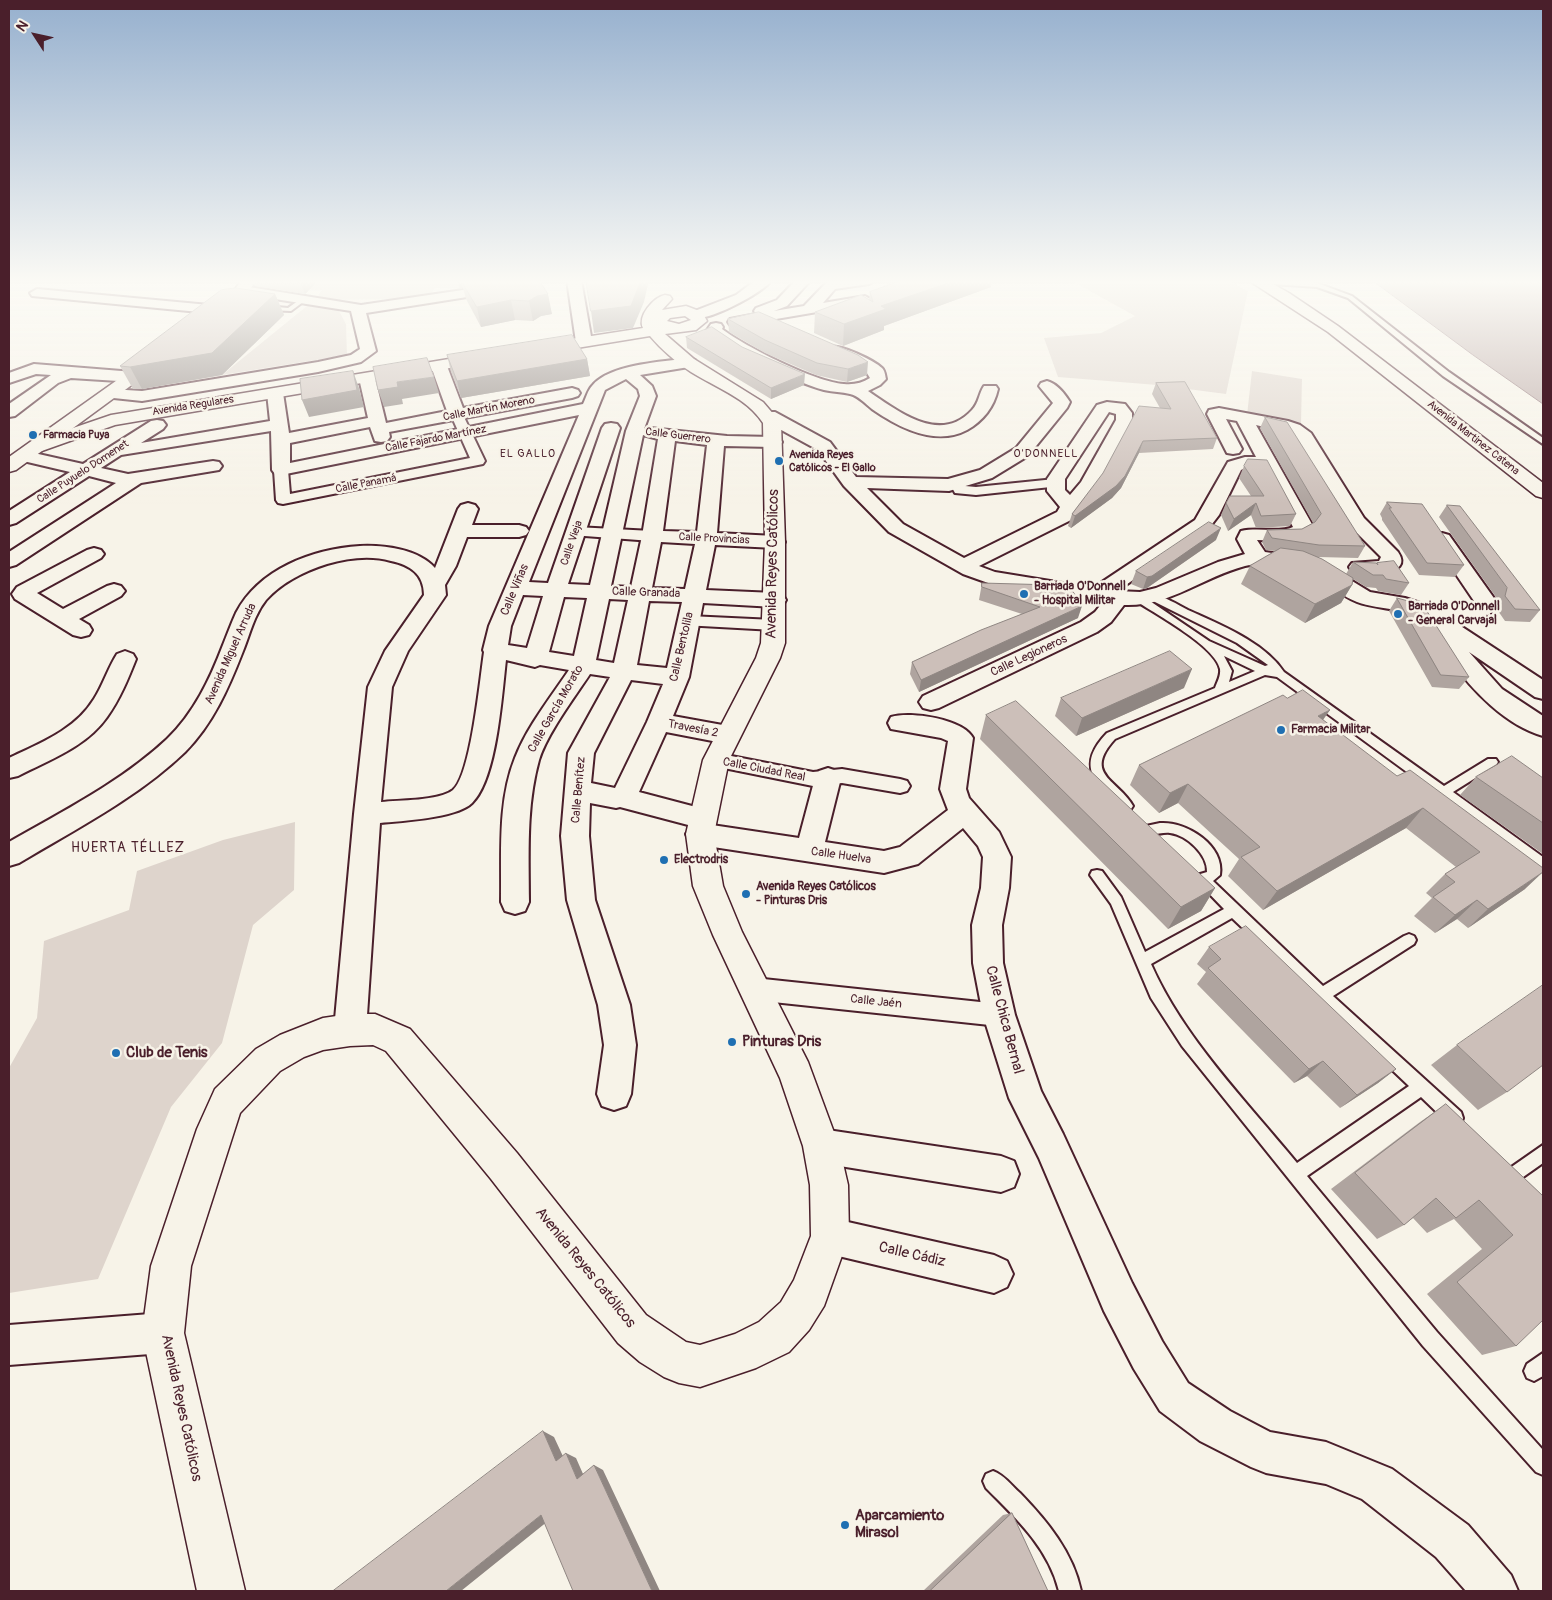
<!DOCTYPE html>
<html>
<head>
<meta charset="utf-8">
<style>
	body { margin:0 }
	#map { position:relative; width:1552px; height:1600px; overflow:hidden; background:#f7f3e8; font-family:Pangolin,sans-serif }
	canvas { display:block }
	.frame { position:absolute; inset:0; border:10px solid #4a1f2b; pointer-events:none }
	.north { position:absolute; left:10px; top:10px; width:50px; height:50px; -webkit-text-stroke:4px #f7f3e8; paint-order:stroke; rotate:305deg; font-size:14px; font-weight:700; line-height:20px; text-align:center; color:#4a1f2b }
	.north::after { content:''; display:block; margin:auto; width:18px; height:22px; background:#4a1f2b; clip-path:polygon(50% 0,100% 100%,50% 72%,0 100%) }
</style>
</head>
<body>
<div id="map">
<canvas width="1552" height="1600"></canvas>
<div class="frame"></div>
<div class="north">N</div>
</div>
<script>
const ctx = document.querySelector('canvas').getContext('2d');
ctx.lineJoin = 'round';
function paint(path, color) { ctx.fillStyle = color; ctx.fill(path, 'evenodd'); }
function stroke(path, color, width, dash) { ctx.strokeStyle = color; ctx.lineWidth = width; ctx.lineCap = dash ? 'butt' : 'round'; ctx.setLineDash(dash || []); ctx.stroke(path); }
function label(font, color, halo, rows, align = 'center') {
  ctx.font = font + ' Pangolin,sans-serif'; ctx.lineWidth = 5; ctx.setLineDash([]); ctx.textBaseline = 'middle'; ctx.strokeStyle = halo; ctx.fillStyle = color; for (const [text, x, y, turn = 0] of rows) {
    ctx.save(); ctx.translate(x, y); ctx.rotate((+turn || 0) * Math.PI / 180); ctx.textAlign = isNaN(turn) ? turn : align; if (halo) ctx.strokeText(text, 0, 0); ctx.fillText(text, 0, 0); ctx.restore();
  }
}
const green = new Path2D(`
	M256,280H509L487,289L435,288L430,295L423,294L411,299L327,300L318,295L322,290L249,288Z
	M1070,280H1227L1248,291L1226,394L1157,385L1058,377L1044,338L1101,333L1135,316Z
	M313,301L338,309L346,324L347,355L222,375Z
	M1252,371L1302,379L1301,424L1247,415Z
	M295,822L294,890L253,925L222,1043L171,1107L98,1279L9,1293V1068L37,1018L44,941L129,910L137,871L223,840Z`);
const water = new Path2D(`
	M1372,280H1543V404L1473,355Z`);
const service = new Path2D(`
	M1254,280H1293L1317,283L1352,296L1449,372L1543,438V444L1443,376L1348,298L1317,287L1257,283Z
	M302,298L307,299L291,311L267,310L264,308L267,306L288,308Z
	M1153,594C1165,597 1177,604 1188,610C1221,625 1264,642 1284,672L1444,786L1488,759H1496L1498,762L1496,765L1453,792L1543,857V869L1538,868L1277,677L1265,675L1115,739C1082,775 1119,780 1133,806L1131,809H1123C1095,784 1075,766 1107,733L1215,688C1217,682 1221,676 1220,669C1215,646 1157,615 1136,601V597H1144L1209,641L1265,666L1268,665L1237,643L1149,599L1148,597ZM1224,656L1255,671L1229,682L1232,671Z
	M1160,823C1186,821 1225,845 1220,875L1213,881L1323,986L1404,936L1409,934L1414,936L1416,940L1414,944L1333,996L1461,1112L1463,1118L1461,1124L1455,1126L1449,1124L1421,1097L1307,1176L1437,1332L1543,1450V1475L1536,1472L1423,1346L1182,1046L1151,998L1111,904L1090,875L1092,871L1097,870L1102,871L1121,897L1145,952L1224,909L1195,879L1197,875L1207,872C1208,855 1187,835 1170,833C1162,832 1154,836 1146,834L1145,830L1146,826ZM1232,918L1409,1086L1297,1163C1246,1101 1183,1037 1151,964Z
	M1543,1145V1163L1516,1182L1510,1180L1508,1174L1510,1168Z
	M1543,1353V1376L1534,1381L1527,1378L1524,1371L1527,1364Z
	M993,1471C1004,1475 1011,1485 1020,1493C1047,1521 1073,1552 1081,1591H1059C1049,1549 1016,1518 986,1488L983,1481L986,1474Z`);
const pedestrian = new Path2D(`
	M457,411L463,415L485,461L483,464L283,504L278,503L276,500L274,470L281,466L288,470L290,494L470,458L451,415Z
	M1055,479L1060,480L1062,483L1060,486L976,495L955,493L950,484L952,481H962L965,486L976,487Z
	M576,527L652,531L657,533L660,536L657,539L652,541L571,535L568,532L571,529Z
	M689,616L774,620L780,621L782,625L780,629L774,630L683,625L681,621L683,617Z
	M716,753L813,772L842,769L900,779L907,781L910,786L907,791L900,793L842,783L813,786L709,765L706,760L709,755Z
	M754,978L999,1004L1007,1007L1011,1015L1007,1023L999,1026L754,1000L746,996L742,989L746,982Z`);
const minor = new Path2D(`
	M508,280H525L523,283L505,291L366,313L376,351L361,362L318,372L142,401L104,397L102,394L104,391L110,389L142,391L318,362L351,355L360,349L351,311L243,294L238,293L236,290L238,287L243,286L361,305L490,286Z
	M567,280H581L592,342L589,345H579L576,342Z
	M756,280H772C761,294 708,322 692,318L690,315L692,312L736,295Z
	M796,280H811L787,306L774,311L804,306L826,283L843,280H876L869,284L835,289L823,303L865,296L872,300L870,303L735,326L730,325L728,322L730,319L756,314L754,311L756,308L777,300Z
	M37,289L220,306L225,307L227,310L225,313L220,314L32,296L30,293Z
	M716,323L721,324L723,327L722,329C746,347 815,382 844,384C854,385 862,383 870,378L865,370L830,353L827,350L830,347C840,344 874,360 882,368C885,371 885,375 886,379L880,385L868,391C898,411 940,445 972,410C979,403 979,393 984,386H996L998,389C994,407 983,421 967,430C935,447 898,427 872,409C866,404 857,395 850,394C842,392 833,392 824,390C799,383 720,350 707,330L711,324Z
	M689,358L695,360L697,363L695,366L640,375L652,386L656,396L644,429L650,428L727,436L773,437L779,438L782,442L779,446L773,447L724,446L717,533L775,536L782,538L785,542L782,546L775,548L715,545L706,590L775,593L783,595L786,600L783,605L775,607L703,603L689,677L673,716L728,726L737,729L740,735L737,741L728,744L666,732L639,792L711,811L715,818L712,825L799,838L815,778L819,771L828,768L837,771L841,778L825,842L884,851L900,847L948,810L940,789L948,741L941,738L891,729L888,723L891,717C911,711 963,719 973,738L966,789L969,798L999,832L1011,857L1009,888L1002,925L1003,963L1015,1015L1041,1091L1063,1134L1132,1283L1162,1341L1188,1383L1230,1411L1270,1432L1326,1442L1392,1469L1468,1525L1511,1575L1518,1591H1466L1436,1557L1362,1499L1326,1484L1266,1473L1251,1467L1200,1441L1160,1411L1134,1369L1104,1311L1039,1158L1009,1098L983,1015L973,963L972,925L981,888L983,857L978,846L963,828L918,864L884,873L700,845L690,842L686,834L692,826L620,807L616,808L590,803L589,836L595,900L630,1005L636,1045L631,1094L626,1106L614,1110L602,1106L597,1094L604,1045L598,1005L567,900L561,836L568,753L610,677L590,674C574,698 547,734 539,760C526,807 529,854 529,902L525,911L515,914L505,911L501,902C502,855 497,803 515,758C527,727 550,698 569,670L540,665L535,667L506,660C502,694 497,779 472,803C457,818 401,821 380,823L366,1030L361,1040L350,1045L339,1040L334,1030L354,814L368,687L385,651L424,595C424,574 410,565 391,561C370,555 348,558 327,564C305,571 282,582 266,600C254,615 250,634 243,651C229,687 213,724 185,752C137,798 76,829 19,863L9,866V842C63,811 121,782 167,739C194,713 210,679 223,645C227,635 231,624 236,613C259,569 312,549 360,546C384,545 418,549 435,568L458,509L461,505L468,503L475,505L478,509L472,525H519L526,527L529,531L526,535L519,537H467L456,566L445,585L446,595L408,651L392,687L381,802C399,800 439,801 453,790C471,775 480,678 484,652L483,650L489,626L579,415L281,475L275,474L272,470L271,431L121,455L101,468L128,474L213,461L219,462L222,466L219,470L141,483L16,565L9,567V552L116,483L89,476L16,523L9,525V511L70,472L19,460L16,456L19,452L25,451L83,464L151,421L157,420L163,421L166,425L163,429L141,443L270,421L267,393L269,390H281L283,393L289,433L368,418L359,378L361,375H373L375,378L386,423L447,411L431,366L433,363H445L447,366L463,408L572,388L578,390L580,393L578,396L572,398L389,432L390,437L387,441L381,442L375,441L370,427L290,443V463L583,404C586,398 588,390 592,386C609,364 663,362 689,358ZM626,379L638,389L640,396L626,431L590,585L568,584L620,428L617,424L611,423L605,424L602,428L548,583L529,582L605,390ZM643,435L658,439L642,536L631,587L611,586ZM675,441L707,445L697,532L663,531ZM661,542L695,544L685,589L652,588ZM523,595L543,596L527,648L508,645L511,626ZM564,597L587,598L574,656L549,652ZM609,599L628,600L614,663L596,660ZM649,601L682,602L667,668L637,665ZM631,680L663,684L647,722L615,788L591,783L594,753Z
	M34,364L134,372L140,374L142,377L140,380L134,382L71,378L58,383L15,416L9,417V404L51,375L36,374L9,383V373Z
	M1047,381C1056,383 1065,394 1070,402L1067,408L1028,456L992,478L949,491L867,488L903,524L964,558L1057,512L1060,507L1047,491V479L1097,405L1107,402L1125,404L1132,413V420L1098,484L1071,520L979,566L995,572L1093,588L1195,520L1228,462L1245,457H1256L1237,421L1226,419L1242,449L1239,453L1233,454L1227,453L1207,414L1209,410L1219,408L1288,421L1300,425L1311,433L1364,518L1398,552C1415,577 1364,574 1352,571L1349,567L1352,563L1379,561L1381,557L1349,525L1298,440L1288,433L1256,425L1313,526C1299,547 1279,540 1257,540L1265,552L1308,558L1326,565L1370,592L1405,598L1426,605H1473L1474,601L1432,539L1435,535L1442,533L1449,535L1496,601C1493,624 1467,619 1450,619L1543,680V699L1535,697L1469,652L1502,689L1543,716V736C1507,726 1471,690 1451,660C1444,649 1437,634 1429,625C1411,606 1380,611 1357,602C1330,591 1315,569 1283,565C1271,564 1257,563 1245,566C1203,577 1169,607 1124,605L1111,622L1097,632L939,708L931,710L923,708L919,702L923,696L1081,622L1095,612L1103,602L991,584L963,574L889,532L844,486L818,450L763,420L761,416L763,412H775L830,442L856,477L948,479L980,470L1016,448L1053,403L1039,386L1041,383ZM1109,412L1116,414V420L1081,482L1070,495L1065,490V479ZM1247,467L1262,468L1293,527C1281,533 1257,527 1241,531L1237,539L1245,554L1218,562L1156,588L1140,592L1117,591L1209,528L1219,515L1241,470Z
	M94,548L101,550L104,554L101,558L37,593L63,609L107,586L114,584L121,586L125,591L121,596L79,619L89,625L92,630L89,635L81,637L73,635L15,599L12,594L17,587L87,550Z
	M125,651L133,654L136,659C128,679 120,699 107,717C86,747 49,760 18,776L9,778V758C40,743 75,730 94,699C103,685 108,668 117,654Z
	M821,1129L1001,1156L1014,1161L1019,1174L1014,1187L1001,1192L821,1163L809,1158L804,1146L809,1134Z
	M830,1218L994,1255L1007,1261L1013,1274L1007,1287L994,1293L830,1254L817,1249L812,1236L817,1223Z
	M163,1313L177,1319L183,1333L177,1347L163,1353L9,1365V1325Z`);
const secondary = new Path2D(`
	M665,295L670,296L672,299L662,310L686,306L702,312L707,321L696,330L665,334L694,359L763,402L781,423L785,542V643L780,658L729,760L714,834L723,886L742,932L808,1062L839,1146L848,1185L849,1236L824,1306L809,1330L789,1352L756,1368L700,1387L679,1383L664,1377L640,1362L618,1343L491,1179L386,1051L373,1045L350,1046L323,1050L304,1057L280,1071L240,1113L191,1266L184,1333L245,1591H197L142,1333L151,1266L197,1129L215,1089L256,1049L280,1035L323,1018L350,1014H375L410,1029L517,1153L646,1315L686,1342L700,1345L735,1334L759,1322L781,1302L794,1280L811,1236L810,1185L803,1146L780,1078L713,935L693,886L686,834L703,760L756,658L761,643L765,542L763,423C747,398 715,387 691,372C676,362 662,350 650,336L540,354L534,352L532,349L534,346L540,344L643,328C637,316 654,297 665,295ZM685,316L691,320L679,324L667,321L670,318Z
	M485,353L491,355L493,358L491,361L115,425L39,452L32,450L30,446L32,442L111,415Z`);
const primary = new Path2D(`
	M242,280H257C248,292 226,321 210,317L207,314L210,311L232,293Z
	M157,354L163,356L165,359L163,362L16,470L9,472V457L151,356Z`);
const trunk = new Path2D(`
	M1248,280H1266L1289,293L1338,326L1543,483V498L1536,496L1328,332Z`);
const wall = new Path2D(`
	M252,280H314L315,284L305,294L255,286Z
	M456,280H539L552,314L541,316L533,321L515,320L481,327L466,299L463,288L460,289Z
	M991,287L884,326V330L843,346L814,333L815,312L869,299L870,292Z
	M275,294L284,315L222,375L142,389H133L120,366Z
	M728,319L867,375L847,382L816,375L765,353L729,332Z
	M686,337L804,385L771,399L687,348Z
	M447,355L587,359L590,376L461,398L451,372Z
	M1156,383L1217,438L1213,449L1139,453L1121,488L1112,498L1071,528L1068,526L1072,514L1160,408L1152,394Z
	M1265,417L1365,546L1358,558L1318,557L1346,574L1353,562L1409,583L1401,595L1378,591L1376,588L1366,587L1353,579L1352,585L1341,603L1305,623L1241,584L1250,566L1275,551L1266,550L1262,542L1267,530L1302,529L1313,523L1260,428Z
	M1244,466L1296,514L1290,526L1256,528L1251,515L1228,531L1221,515L1226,503L1251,496L1239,478Z
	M1387,502L1464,565L1455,577L1419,575L1382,520V518L1380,514Z
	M1447,505L1540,610L1530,622L1505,621L1496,608L1498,600L1439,517Z
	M1216,540L1147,588L1143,589L1131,584L1136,571Z
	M982,583L1078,618L919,692L910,674L912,662L1022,614L979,600Z
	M1397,598L1469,677L1459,689L1432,687L1389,611Z
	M1184,688L1076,736L1055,716L1061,698Z
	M986,715L1215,888L1201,911L1168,929L980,739Z
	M1323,720L1525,889L1468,928L1457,919L1435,933L1414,916L1432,898L1426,893L1445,874L1456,867L1406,828L1263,910L1228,876L1239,859L1178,803L1159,813L1130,785L1139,765Z
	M1476,777L1543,778V854L1460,795Z
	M1209,947L1396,1069L1378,1083L1340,1108L1307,1076L1294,1083L1197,984L1206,972L1197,964Z
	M1457,1045L1507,1092L1478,1110L1431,1065Z
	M1446,1104L1543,1196L1516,1346L1482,1355L1427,1294L1482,1249L1454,1219L1427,1233L1413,1218L1404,1225L1377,1239L1331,1189L1420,1122Z
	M1012,1513L1048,1591H923L1003,1515Z`);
const shadedWall = new Path2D(`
	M299,280H314L315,284L305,294Z
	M458,280H461L463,288L460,289Z
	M641,280H649L644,302L633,328L594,333L591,311Z
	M957,280H992L991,287L884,326V330L843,346L844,324L881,306Z
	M275,294L284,315L222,375L142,389L130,367Z
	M548,294L552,314L541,316L533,321L529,301L537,296Z
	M511,300L515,320L481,327L477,307Z
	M587,359L590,376L461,398L457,381Z
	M868,362L867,375L847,382L848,369Z
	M353,371L359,388L364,407L309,417L302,400Z
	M805,374L804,385L771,399V388Z
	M434,377L439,393L402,399L403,404L384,407L378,390L397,382Z
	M1143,441L1139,453L1121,488L1112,498L1071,528L1075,516Z
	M1256,503L1251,515L1228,531L1234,519Z
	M1221,528L1216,540L1147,588L1143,589L1147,577Z
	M1352,585L1341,603L1305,623L1315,604Z
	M1082,606L1078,618L919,692L921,680Z
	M1192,669L1184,688L1076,736L1082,718Z
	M1330,710L1316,730L1318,716Z
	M1188,784L1178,803L1159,813L1170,793Z
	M1423,808L1406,828L1263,910L1277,891Z
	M1543,872L1525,889L1468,928L1488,909Z
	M1215,888L1201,911L1168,929L1181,907Z
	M1477,900L1457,919L1435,933L1455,915Z
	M1323,1061L1307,1076L1294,1083L1309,1069Z
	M1396,1069L1378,1083L1340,1108L1357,1095Z
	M543,1431L554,1437L567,1465L556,1461Z
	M566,1453L576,1458L587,1483L577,1479Z
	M594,1465L603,1470L660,1591H652Z
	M541,1515L553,1517L461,1591H446Z`);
const building = new Path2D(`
	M461,280H539L548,294L537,296L529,301L511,300L477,307Z
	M586,280H641L631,306L591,311Z
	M903,280H957L881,306L886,309L844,324L815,312L861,295L873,302L870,292Z
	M236,288L275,294L212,353L130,367L120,366L221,290Z
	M759,312L858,355L868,362L848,369L817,363L765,340L728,319Z
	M712,327L742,347L805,374L771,388L686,337Z
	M572,335L587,359L457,381L447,355Z
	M427,358L434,377L397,382L398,387L378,390L373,367Z
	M353,371L357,390L302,400L300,379Z
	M1185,382L1217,438L1143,441L1125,476L1116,486L1075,516L1072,514L1103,473L1139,406L1171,409L1156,383Z
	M1265,417L1287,422L1365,546L1319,545L1272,538L1267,530L1302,529L1315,522L1321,514Z
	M1248,459L1267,460L1296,514L1261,516L1256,503L1234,519L1226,503L1230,496H1264L1244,466Z
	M1387,502L1422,504L1464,565L1427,563L1389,508H1391Z
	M1447,505L1460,506L1540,610L1515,609L1505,596L1507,588Z
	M1209,522L1221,528L1152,576L1147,577L1136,571Z
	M1281,548L1303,551L1322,559L1353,578L1352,585L1315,604L1250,566Z
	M1394,561L1409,583L1386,579L1383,575H1373L1353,562L1376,563L1378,565L1377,563Z
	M982,583L1054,585L1072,590L1082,606L921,680L912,662L981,630L1040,607L982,587Z
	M1397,598L1423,605L1469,677L1441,675Z
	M1170,651L1192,669L1082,718L1061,698Z
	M1303,690L1330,710L1318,716L1397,776L1410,770L1543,868V872L1488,909L1477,900L1455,915L1433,897L1455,882L1445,874L1480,852L1423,808L1277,891L1241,857L1260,847L1188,784L1170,793L1139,765L1283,695L1287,698Z
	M1016,701L1215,888L1181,907L986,715Z
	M1512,756L1543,778V787H1542L1543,788V823L1476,777Z
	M1246,926L1396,1069L1357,1095L1323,1061L1309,1069L1208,968L1221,959L1209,947Z
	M1543,985V1065L1507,1092L1457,1045Z
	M1446,1104L1543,1196V1320L1516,1346L1457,1282L1513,1235L1479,1200L1456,1218L1436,1198L1404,1225L1355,1173Z
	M543,1431L556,1461L566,1453L577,1479L594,1465L652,1591H573L541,1515L446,1591H333Z
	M1012,1513L1048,1591H930Z`);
const markers = [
	[33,435,5,"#1f6fb2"],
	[779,461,5,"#1f6fb2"],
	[1024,594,5,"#1f6fb2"],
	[1398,614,5,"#1f6fb2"],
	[1281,730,5,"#1f6fb2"],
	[664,860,5,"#1f6fb2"],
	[746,894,5,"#1f6fb2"],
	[732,1042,5,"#1f6fb2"],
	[116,1053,5,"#1f6fb2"],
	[845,1525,5,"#1f6fb2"]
];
const farStreetnames = [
	["Avenida Regulares",193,406,-9],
	["Calle Martín Moreno",489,409,-11],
	["Calle Guerrero",678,436,7],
	["Avenida Martinez Catena",1473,438,38],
	["Calle Fajardo Martínez",436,439,-11],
	["Calle Puyuelo Domenet",83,472,-33],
	["Calle Panamá",366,484,-11],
	["Calle Provincias",714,539,3],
	["Calle Vieja",572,543,-71]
];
const farPoinames = [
	["Farmacia Puya",43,435],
	["Avenida Reyes",789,455],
	["Católicos - El Gallo",789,468]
];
const farNeighbourhoodnames = [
	["EL GALLO",528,454],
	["O'DONNELL",1046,454]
];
const poiNames = [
	["Barriada O'Donnell",1034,587],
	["- Hospital Militar",1034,601],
	["Barriada O'Donnell",1408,607],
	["- General Carvajal",1408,621],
	["Farmacia Militar",1291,730],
	["Electrodris",674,860],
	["Avenida Reyes Católicos",756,887],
	["- Pinturas Dris",756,901]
];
const streetNames = [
	["Calle Viñas",515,590,-67],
	["Calle Granada",646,593,2],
	["Calle Bentolila",682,647,-77],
	["Avenida Miguel Arruda",231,654,-66],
	["Calle Legioneros",1029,656,-25],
	["Calle García Morato",556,709,-60],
	["Travesía 2",693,729,11],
	["Calle Ciudad Real",764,770,11],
	["Calle Benítez",579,790,-85],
	["Calle Huelva",841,856,8],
	["Calle Jaén",876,1002,6]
];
const neighbourhoodNames = [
	["HUERTA TÉLLEZ",128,848]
];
const nearStreetnames = [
	["Avenida Reyes Católicos",773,564,-89],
	["Calle Chica Bernal",1004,1020,75],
	["Calle Cádiz",912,1255,13],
	["Avenida Reyes Católicos",585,1268,51],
	["Avenida Reyes Católicos",181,1408,78]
];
const nearPoinames = [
	["Pinturas Dris",742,1042],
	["Club de Tenis",126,1053],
	["Aparcamiento",855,1516],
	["Mirasol",855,1533]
];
paint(green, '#ded4cc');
paint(water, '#bcaaa7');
stroke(water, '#8e7275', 1);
stroke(service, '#4a1f2b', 4);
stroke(pedestrian, '#4a1f2b', 4);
stroke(minor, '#4a1f2b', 4);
stroke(secondary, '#4a1f2b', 3);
stroke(primary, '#4a1f2b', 3);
stroke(trunk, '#4a1f2b', 3);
paint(service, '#f7f3e8');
paint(pedestrian, '#f7f3e8');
paint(minor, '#f7f3e8');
paint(secondary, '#f7f3e8');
paint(primary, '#f7f3e8');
paint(trunk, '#f7f3e8');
paint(wall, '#afa49f');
paint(shadedWall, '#8f8682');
paint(building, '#ccbfb9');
stroke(building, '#8f8682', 1);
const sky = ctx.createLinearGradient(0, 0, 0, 504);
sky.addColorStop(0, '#96b0ce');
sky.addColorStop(0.56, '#fbfaf5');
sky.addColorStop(1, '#fbfaf500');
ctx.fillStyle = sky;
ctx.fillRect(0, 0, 1552, 504);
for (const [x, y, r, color] of markers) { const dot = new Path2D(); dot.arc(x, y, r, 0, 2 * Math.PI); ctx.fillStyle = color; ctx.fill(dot); stroke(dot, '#f7f3e8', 2); }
label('11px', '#4a1f2b', '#f7f3e8', farStreetnames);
label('bold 11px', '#4a1f2b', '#f7f3e8', farPoinames, 'left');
ctx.letterSpacing = '1px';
label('11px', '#4a1f2b', '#f7f3e8', farNeighbourhoodnames);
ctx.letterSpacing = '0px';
label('bold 12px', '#4a1f2b', '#f7f3e8', poiNames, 'left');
label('12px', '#4a1f2b', '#f7f3e8', streetNames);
ctx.letterSpacing = '1px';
label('14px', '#4a1f2b', '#f7f3e8', neighbourhoodNames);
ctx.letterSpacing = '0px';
label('15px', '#4a1f2b', '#f7f3e8', nearStreetnames);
label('bold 15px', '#4a1f2b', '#f7f3e8', nearPoinames, 'left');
</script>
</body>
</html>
